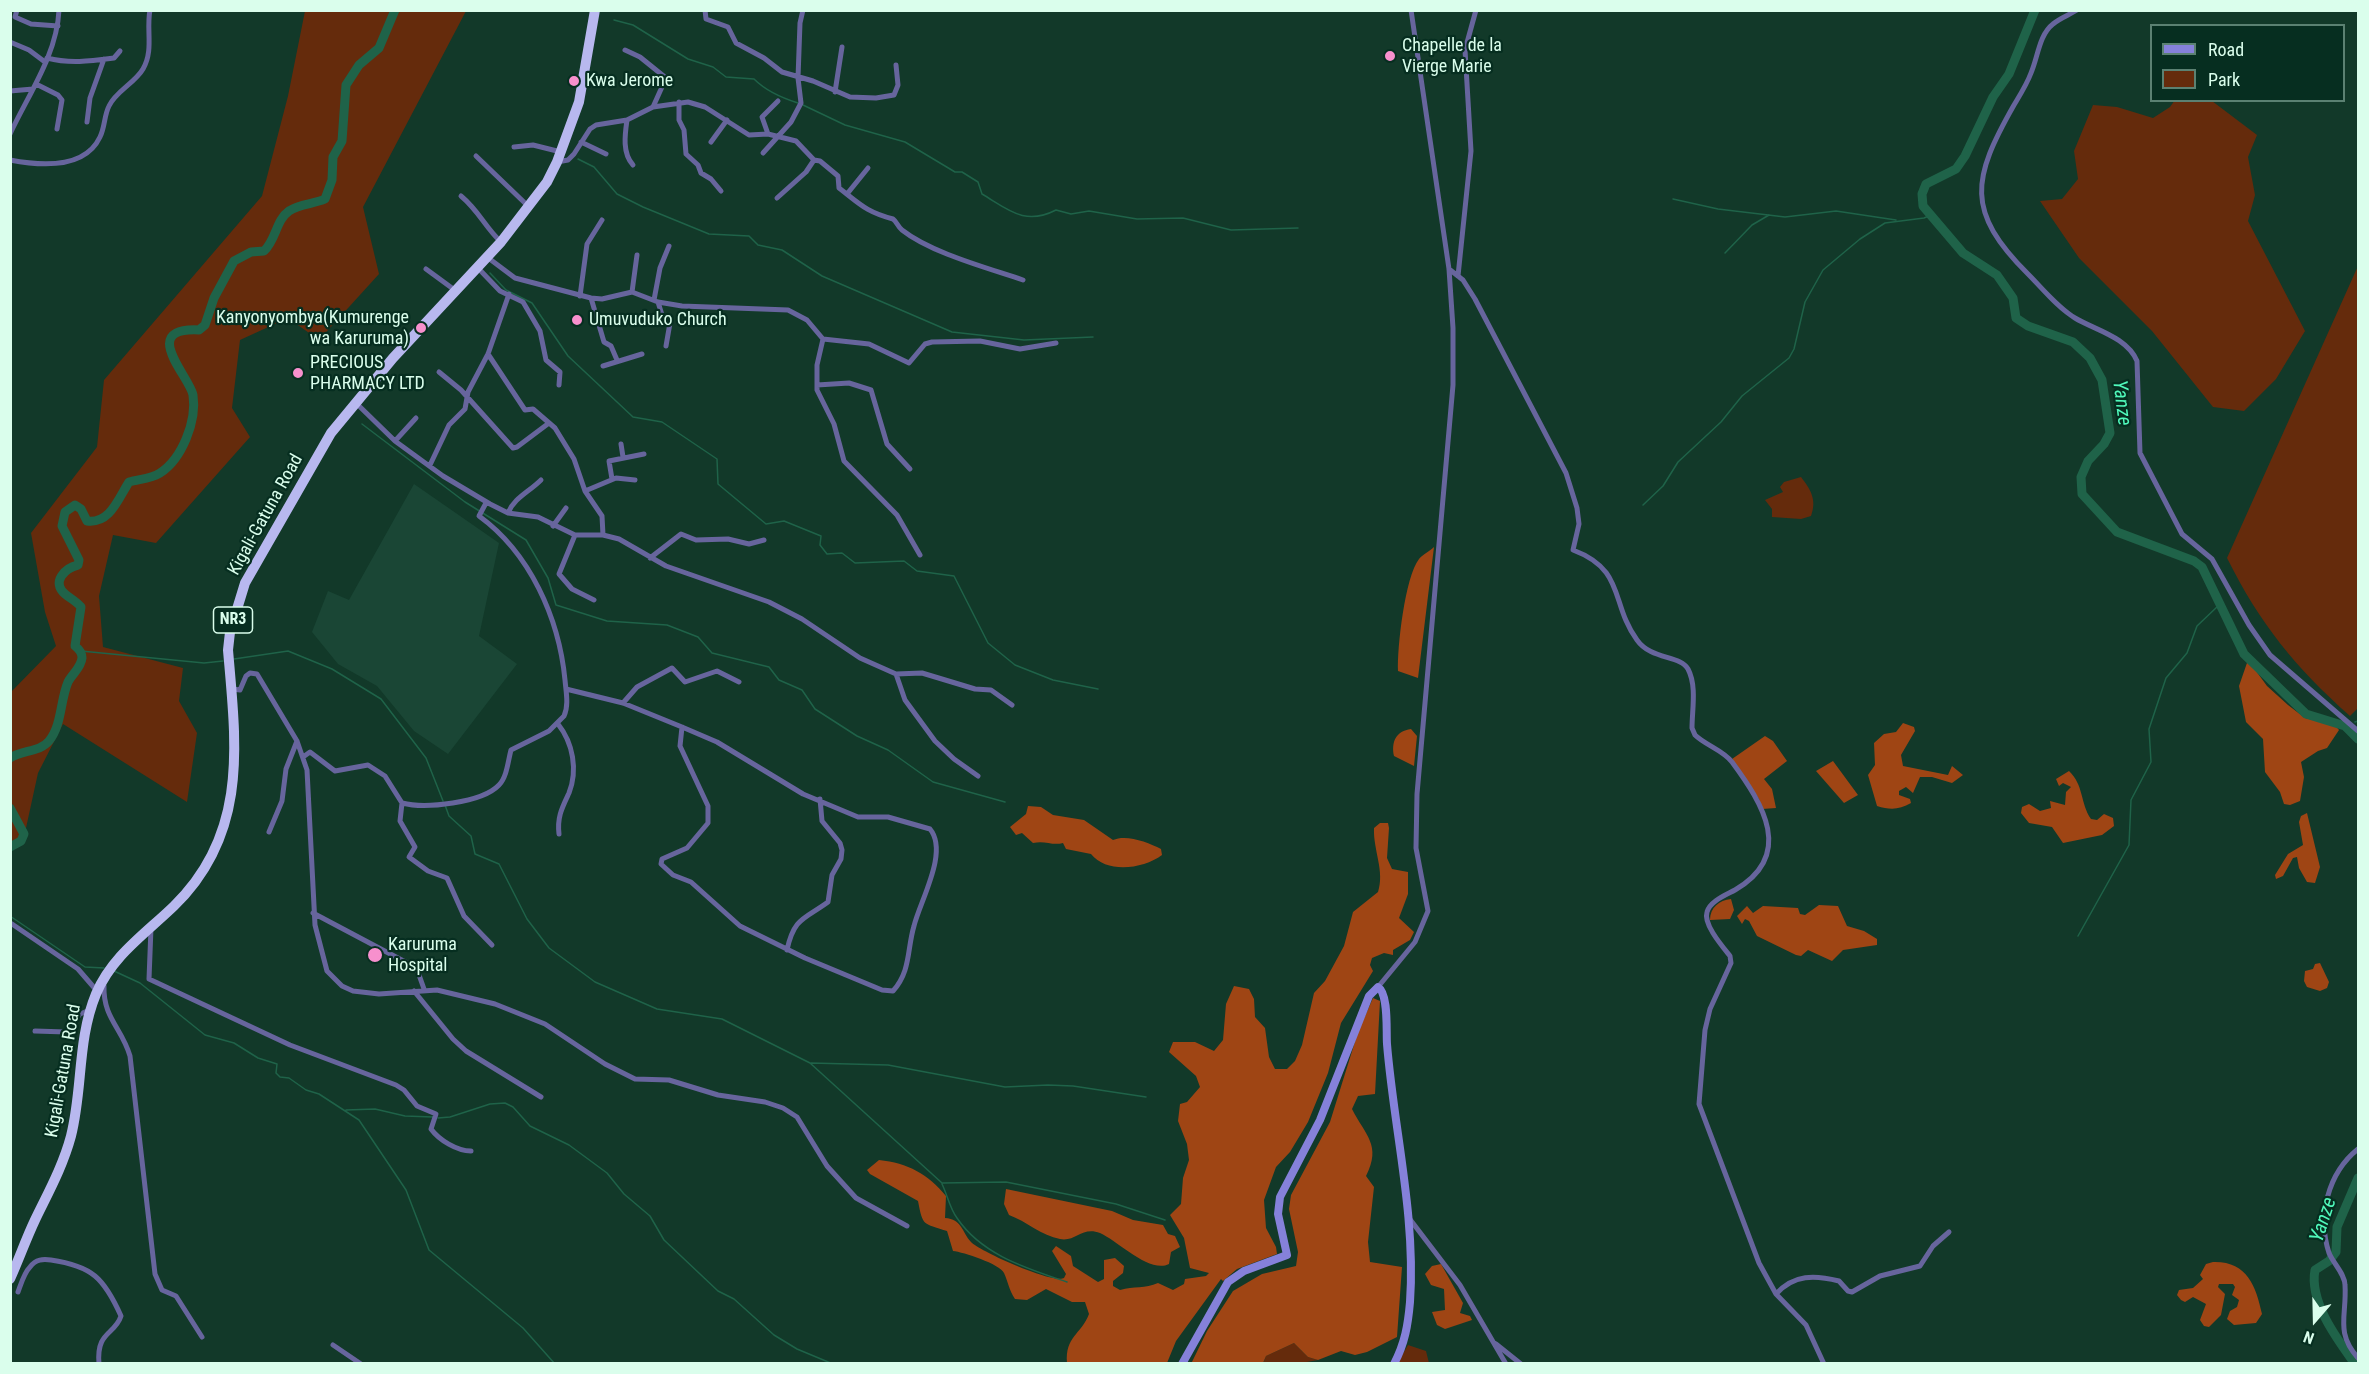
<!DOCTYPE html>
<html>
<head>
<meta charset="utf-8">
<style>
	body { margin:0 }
	#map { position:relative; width:2369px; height:1374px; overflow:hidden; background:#123929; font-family:"Roboto Condensed",sans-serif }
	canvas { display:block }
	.frame { position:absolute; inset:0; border:12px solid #dafeec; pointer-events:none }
	.legend { position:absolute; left:2150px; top:24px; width:195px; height:78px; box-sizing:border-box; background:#062e20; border:2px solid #5b8172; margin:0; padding:8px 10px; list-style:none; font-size:18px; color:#dafeec }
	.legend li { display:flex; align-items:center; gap:12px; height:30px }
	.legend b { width:30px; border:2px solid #5b8172 }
	.north { position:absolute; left:2285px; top:1290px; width:60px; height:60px; -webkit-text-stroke:4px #062e20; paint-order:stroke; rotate:200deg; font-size:16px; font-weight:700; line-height:24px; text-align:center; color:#dafeec }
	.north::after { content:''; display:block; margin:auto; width:21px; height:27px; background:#dafeec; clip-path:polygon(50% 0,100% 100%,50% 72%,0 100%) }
</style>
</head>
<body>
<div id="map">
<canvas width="2369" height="1374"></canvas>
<div class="frame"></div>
<ul class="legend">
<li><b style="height:8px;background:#8581da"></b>Road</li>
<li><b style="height:16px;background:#652b0c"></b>Park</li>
</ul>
<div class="north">N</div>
</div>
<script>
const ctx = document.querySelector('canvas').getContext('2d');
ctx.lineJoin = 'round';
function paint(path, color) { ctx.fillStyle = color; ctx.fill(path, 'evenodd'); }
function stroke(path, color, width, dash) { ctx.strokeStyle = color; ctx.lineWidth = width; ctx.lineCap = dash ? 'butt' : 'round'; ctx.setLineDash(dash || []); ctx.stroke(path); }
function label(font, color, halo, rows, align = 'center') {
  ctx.font = font + ' "Roboto Condensed",sans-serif'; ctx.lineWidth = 4.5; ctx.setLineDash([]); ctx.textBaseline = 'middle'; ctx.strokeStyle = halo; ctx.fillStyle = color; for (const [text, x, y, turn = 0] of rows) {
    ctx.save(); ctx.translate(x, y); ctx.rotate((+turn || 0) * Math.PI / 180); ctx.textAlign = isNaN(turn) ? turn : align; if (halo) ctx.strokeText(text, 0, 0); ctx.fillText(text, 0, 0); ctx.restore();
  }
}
const built = new Path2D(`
	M414,484L499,543L479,636L517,664L448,754L414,731L377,686L338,664L312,632L328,591L349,600Z`);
const green = new Path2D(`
	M305,11H466L363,207L379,274L319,340L288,318L240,340L232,408L250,437L156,543L113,535L99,596L103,647L183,668L179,701L197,733L187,802L63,724L38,773L26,828L11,851V692L56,646L45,612L31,533L97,447L104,380L262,196L288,96Z
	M2175,100L2212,101L2257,135L2248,157L2255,195L2248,221L2305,331L2276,379L2244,411L2213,407L2152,331L2079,258L2040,201L2062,199L2078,179L2074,151L2093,105L2117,107L2153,118L2170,107Z
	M2358,266V708L2350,716C2295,667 2260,624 2227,558Z
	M1801,477C1811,490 1817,500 1811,516L1801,519L1772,517V509L1765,500L1783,492L1780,487L1784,482Z
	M1294,1343L1308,1357L1318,1360L1301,1363L1263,1364L1266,1356Z
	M1408,1345L1426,1351L1429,1363L1397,1364Z`);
const forest = new Path2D(`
	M1434,547L1418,678L1398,671C1397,648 1405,577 1419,559C1422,555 1430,551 1434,547Z
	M2248,660L2267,686L2288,705L2305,718L2335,725L2339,730L2327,748L2318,751L2301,762L2304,777L2300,801L2290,805L2284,804L2280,792L2265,772L2263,739L2246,722L2239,686Z
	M1903,723L1914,727L1915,731L1901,755L1903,766L1948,775L1952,766L1963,775L1952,783L1932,777H1920L1913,793L1906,787L1899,791V795L1910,799L1911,803C1899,810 1890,810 1877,806L1868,775L1875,765L1874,743L1884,734L1896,732Z
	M1411,729L1417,736L1414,766L1394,756C1391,742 1396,731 1411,729Z
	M1765,736L1773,741L1787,761L1764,779L1772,789L1776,808L1762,809L1759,799L1732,759Z
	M1833,761L1858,795L1844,803L1816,771Z
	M2069,771C2084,785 2080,803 2091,819L2097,820L2104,814L2113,818L2114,826L2102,835L2063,843L2052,827L2029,823L2021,813L2022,807L2029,804L2040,811L2051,808L2050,801L2065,805L2066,792L2071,787L2063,783L2059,786L2056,779Z
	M1028,806L1041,807L1053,815L1084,820L1113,840C1126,834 1148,842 1161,849L1162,855C1143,869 1107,874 1091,854L1066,849L1063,843C1052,846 1045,840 1033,843L1022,833L1016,835L1010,827L1026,814Z
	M2307,813L2320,867L2315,883L2307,882L2299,868L2297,857L2293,858L2283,876L2276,879L2275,875L2288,854L2303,845L2299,822L2301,816Z
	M1380,823H1388L1389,828L1387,858L1392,869L1408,872V894L1399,918L1414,932L1410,940L1393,950V955L1384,953L1372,958L1370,965L1373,971L1341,1023L1328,1073L1308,1122L1290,1152L1276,1167L1264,1200L1266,1228L1276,1247L1277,1254L1237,1269L1223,1281L1221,1279L1176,1341L1167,1363H1067C1065,1336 1081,1335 1089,1314L1085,1302H1072L1046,1289L1027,1300L1015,1299C1009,1290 1008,1282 1004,1273C1000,1264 963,1252 953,1251L947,1231C923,1223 923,1227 918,1201L870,1174L867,1170L879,1160C908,1163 928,1174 946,1196L945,1218C962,1219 962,1232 971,1242C981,1252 1053,1284 1064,1278L1066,1274L1052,1251L1056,1246L1071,1256L1073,1266L1098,1282L1104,1279V1260L1115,1258L1124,1266L1123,1273L1113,1281V1286L1120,1290C1134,1286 1145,1289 1158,1283L1173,1290L1184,1284L1185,1279L1206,1276L1209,1273L1190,1268L1184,1238L1170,1215L1181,1204L1183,1178L1189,1160L1187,1144L1178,1121L1180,1104L1187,1102L1200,1087L1196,1076L1169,1052L1173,1042H1195L1214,1051L1223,1040L1226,1004L1234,986L1249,989L1254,999L1255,1017L1265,1028L1269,1057L1275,1069H1287L1295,1061L1302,1045L1314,993L1325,981L1344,946L1353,912L1378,892C1385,871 1373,850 1374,828Z
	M1731,899L1734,910L1730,919L1710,920C1710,908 1719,900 1731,899Z
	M1819,905L1838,906L1847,926L1864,931L1877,939V945L1843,950L1832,961L1808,950L1801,956L1796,955L1757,936L1749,921L1745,919L1742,924L1737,916L1747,906L1753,913L1763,906L1798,908L1800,914L1805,915Z
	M2320,963L2329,982L2327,988L2320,991L2307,987L2304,981L2305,971L2313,969L2315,964Z
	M1373,998L1380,1001L1375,1094L1358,1096L1352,1109C1365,1135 1382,1145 1366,1176L1374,1187L1368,1242L1370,1262L1402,1267L1397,1337L1367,1352L1355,1355L1341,1351L1318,1360L1308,1357L1294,1343L1266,1356L1263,1363L1191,1364L1207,1331L1233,1291L1262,1274L1296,1266L1298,1252L1289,1209L1291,1195L1330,1122L1358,1032Z
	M1006,1189L1112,1211L1133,1220L1163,1225L1168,1234L1175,1236L1180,1247L1171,1252L1169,1264C1150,1274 1118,1241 1100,1233C1082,1226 1076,1242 1060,1239C1042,1236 1026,1221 1009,1215L1004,1204Z
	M2213,1262C2247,1261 2256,1286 2262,1314L2256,1323L2234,1325L2227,1319L2230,1311L2237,1307L2239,1300L2232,1295L2235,1287L2233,1284H2219L2218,1287L2225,1294L2221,1315L2209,1327L2204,1326L2200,1320L2206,1304L2193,1297L2185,1302L2181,1300L2177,1295L2179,1290L2193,1288L2203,1279L2200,1275L2206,1264Z
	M1441,1264L1463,1303L1460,1313L1470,1316L1472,1320L1445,1329L1437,1325L1432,1312L1445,1310L1444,1289L1431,1285L1425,1274L1432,1266Z`);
const stream = new Path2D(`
	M614,20L633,25L688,59L713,67L726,77L754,79C766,91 782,98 798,103
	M803,105L845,125L905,142L955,172H962L978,182L982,194C1009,210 1025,226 1056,210L1071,214L1089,211L1137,219L1183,218L1231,230L1298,228
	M578,159L594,167L617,194L643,207L709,234L749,236L758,245L782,250L822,276L952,332L1024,340L1093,337
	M1673,199L1718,209L1785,217L1836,211L1896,220
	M1725,253L1752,225L1769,215
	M490,273L506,290L532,303L568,356L633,417L662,422L717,459L718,484L766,524L784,521L821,536L820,545L827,554L842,553L855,563L904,561L917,571L954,576L988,643L1015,665L1053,680L1098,689
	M362,424L465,502L526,540L548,578L556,605L607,621L667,625L698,637L712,653L769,667L779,680L802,690L815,709L857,736L888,750L933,782L1005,802
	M1643,505L1663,486L1678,462L1721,422L1742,396L1789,358L1794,349L1805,302L1823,270L1860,239L1885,223L1924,218L1931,215
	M81,651L204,663L223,661
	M234,659L288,651L332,669L381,699L426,758L443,801
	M2355,722L2358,721
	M2345,726V725
	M445,805L449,816L471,836L475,854L499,864L527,919L549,948L595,982L657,1009L722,1019L810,1063L942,1183L1006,1182L1116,1204L1165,1220
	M10,916L85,967L104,968
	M2078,936L2129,845L2131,800L2151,762L2149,729L2166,678L2187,653L2197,626L2218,606
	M114,971L140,983L205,1035L234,1043L258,1058L277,1064L276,1073L280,1077L289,1078L306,1090L319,1094L359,1120L406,1190L429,1250L523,1328L555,1364
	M811,1063L888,1065L1005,1087L1048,1085L1073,1086L1146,1097
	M346,1110L375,1109L405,1116L433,1117
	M438,1118L450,1117L490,1104L505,1103L513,1107L530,1126L569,1145L607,1173L624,1194L650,1216L664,1240L718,1291L734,1299L774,1335L797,1349L833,1364
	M942,1184C947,1194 950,1209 957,1218C982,1255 1026,1268 1067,1282
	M847,1364H910`);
const river = new Path2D(`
	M2035,10L2009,74L1993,97L1965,156L1956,169L1926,184L1922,194L1923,206L1963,253L1997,275L2013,298L2016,318L2028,326L2073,342L2090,358L2102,380L2110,433L2104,444L2088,461L2081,477L2082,494L2117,532L2194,561L2202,567L2244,654L2306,714L2345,726L2358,739
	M10,758C22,750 40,752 49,741C62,725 60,701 68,682C72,674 81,668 82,658C82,652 79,649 75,646L81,607C76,601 71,599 65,594C51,582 65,568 78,565L79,560L62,526L65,512L75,505L81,509L87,521C110,524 118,499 129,482C139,479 151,479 160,473C182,459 197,421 193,395C190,377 138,327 199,330L205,325L214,298L234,261L251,252L264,251C276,240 276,220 289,211C299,204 314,204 325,199L332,180L333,157L342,141L346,85L359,65L379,48L395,10
	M10,808L24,834L21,841L10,847
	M2355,1364C2337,1339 2309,1302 2315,1270L2329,1261L2336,1252L2337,1227L2358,1178`);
const street = new Path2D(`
	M17,10L15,17L31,24L58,26
	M705,10L706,19L728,27L736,43L764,58L782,72L813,81L850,97L876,98L894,95L898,85L896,65
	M2077,10C2069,15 2060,18 2053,24C2039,35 2038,57 2031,73C2027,84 2020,95 2014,105C1972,179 1965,211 2028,274C2043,289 2057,307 2075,318C2095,330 2127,337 2137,361L2140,453L2182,534L2212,559L2249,625L2270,655L2358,731
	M10,42L29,50L45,62
	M625,50L640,57L666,78L653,107
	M47,58C70,64 91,61 114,58L120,51
	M36,84L58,95L62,100L57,129
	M10,91L33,89
	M835,92L842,47
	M679,102V120L684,130L686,154L698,165L701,173L711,179L721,191
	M627,120C625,134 622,153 633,165
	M87,122L90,98L104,59
	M10,134C28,95 57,55 59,10
	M768,134L762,117L778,101
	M581,142L606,154
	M711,142L727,120
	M514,147L533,145L561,152
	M763,153L791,122L801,103L798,78L800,23L803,10
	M476,156L528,206
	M10,160C41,166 85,169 100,137C105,127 104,116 109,106C116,91 135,83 143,69C154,50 146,30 150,10
	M557,162L568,160L574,154L590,129L596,125L627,120L653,107L688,102L705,107L749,135L768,134L796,141L814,160L820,161L838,176L839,188C860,204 866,212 893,219C897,222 898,227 902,230C931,253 988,268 1023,280
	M847,194L868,168
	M461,196C479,211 485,227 501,242
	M777,198L806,172L814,160
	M487,257L515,278L591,298L602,299L632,292L658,302L682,306L788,310L807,320L823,339L869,344L909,363L925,344L932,342L980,341L1020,349L1056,343
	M478,268L500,291L523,302L540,331L546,360L560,372L559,385
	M426,269L456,291
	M1449,269L1463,280L1475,299L1566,473L1577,508L1579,524L1573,550C1626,570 1610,603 1637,640C1651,660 1680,655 1688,669C1697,686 1692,710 1692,728L1695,735C1705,745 1723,750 1732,762C1763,804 1795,855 1735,890C1726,895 1710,901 1707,912C1703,924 1722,946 1730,956L1731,963L1710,1009L1705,1030L1699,1104L1759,1263L1776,1294L1806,1325L1824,1364
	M1458,276L1471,151L1465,50L1476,10
	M632,292L637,255
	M580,296L587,244L602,220
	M591,298L604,342L611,346L617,360
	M654,300L660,268L669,246
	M658,302L662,315L670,323L666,346
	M823,339L817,365V390L834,424L844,461L897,515L920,555
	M488,354L525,410L533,409L555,428L574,459L585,491L602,516L603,535
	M603,366L642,354
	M439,372L461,390L513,448L517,447L549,423
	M817,385L849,383L871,390L887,444L910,469
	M356,403L395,441L443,476L490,504L508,513L538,517L575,535H603L619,539L666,566L769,602L802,619L860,658L896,674L905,700L935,741L954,759L978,776
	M395,441L416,418
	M621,444L623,457
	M430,465L449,425L465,409L468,392L488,354L509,294
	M612,479L609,461L644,454
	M585,491L616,478L635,480
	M508,513C514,498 529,492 541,480
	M553,526L566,508
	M575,535L559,574L572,589L594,600
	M650,558L681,534L696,540L728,539L749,544L764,540
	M896,674L922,673L975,689L991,690L1012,705
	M232,689L240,690L246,676L250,673L257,674L297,741L307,770L315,925L327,971L342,986L353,991L379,994L437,990L495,1004L545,1024L605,1064L635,1079L669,1080L718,1095L765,1102L783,1108L797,1117L827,1166L856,1198L907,1226
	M566,689L623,703L682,727L717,742L803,794L858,817H888L930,829C949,852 920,901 914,926C907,949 911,971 893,991L882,990L805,958L740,926L691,882L673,875L661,864L662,859L687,848L708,823V806L680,746L682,727
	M623,703L637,687L672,668L685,682L717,671L739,682
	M558,724C573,743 578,770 569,793C562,808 557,817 559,834
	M303,757L310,752L335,771L368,765L385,776L402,803C425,809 482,803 499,785C507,777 508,761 511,750L549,731L564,716C569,705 566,692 565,680C559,618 530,553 479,516L486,503
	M402,803L400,821L415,847L409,857L428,871L447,878L464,916L492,945
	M269,832L282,801L286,769L297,741
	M313,913L413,966L418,972L424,989
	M12,924L78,969L97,991
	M151,928L149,979L290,1045L396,1085L404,1090L417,1106L436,1114L431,1129C439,1140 457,1151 471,1151
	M787,950C794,917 805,919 828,902L832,875L841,859L842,850L840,843L822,821L820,799
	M104,986C103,1018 122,1028 130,1056L155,1274L162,1290L176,1296L202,1337
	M1378,987L1415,942L1428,911L1416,848L1417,794L1453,385V328L1449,269L1411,10
	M414,991L453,1039L466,1051L541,1097
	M35,1031L66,1032L80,1014L90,1010
	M2358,1149C2328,1173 2317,1216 2329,1253C2333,1263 2345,1274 2345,1285C2347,1316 2335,1332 2358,1358
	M1409,1218L1460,1285L1506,1364
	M18,1292C21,1284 24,1273 30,1267C36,1259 43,1259 51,1260C92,1266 104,1278 121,1316C115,1335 96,1331 99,1364
	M1776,1294C1794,1274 1815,1275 1839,1281L1848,1291L1852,1292L1880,1276L1920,1266L1933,1246L1949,1232
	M1496,1344L1521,1364
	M333,1345L361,1364`);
const secondary = new Path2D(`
	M1182,1364L1228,1282L1244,1271L1287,1255L1278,1214L1280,1197L1320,1120L1369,996L1378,987C1389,994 1386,1031 1387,1044C1394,1130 1416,1215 1410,1302C1408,1325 1405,1343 1394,1364`);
const highway = new Path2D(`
	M10,1279C19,1259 26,1239 35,1220C48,1193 63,1166 71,1136C83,1089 77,1040 96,994C112,956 145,934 174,906C249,833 236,744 228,650L230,632L245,583L331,433L393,358L501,242L547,182L557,162L579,102L595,10`);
const markers = [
	[1390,56,6,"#f790cd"],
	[574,81,6,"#f790cd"],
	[577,320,6,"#f790cd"],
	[421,328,6,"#f790cd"],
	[298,373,6,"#f790cd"],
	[375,955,8,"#f790cd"]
];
const shields = [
	[233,620,39]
];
const shieldNames = [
	["NR3",233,620]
];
const poiNames = [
	["Chapelle de la",1402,46],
	["Vierge Marie",1402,67],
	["Kwa Jerome",586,81],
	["Kanyonyombya(Kumurenge",409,318,"right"],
	["wa Karuruma)",409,339,"right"],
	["Umuvuduko Church",589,320],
	["PRECIOUS",310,363],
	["PHARMACY LTD",310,384],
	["Karuruma",388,945],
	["Hospital",388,966]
];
const streetNames = [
	["Kigali-Gatuna Road",266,515,-61],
	["Kigali-Gatuna Road",64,1071,-80]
];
const waterNames = [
	["Yanze",2121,403,83],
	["Yanze",2324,1220,-72]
];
paint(built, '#1a4635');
paint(green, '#652b0c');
paint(forest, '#9f4514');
stroke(stream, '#1f6349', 1.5);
stroke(river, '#1f6349', 9);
stroke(street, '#67659d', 5);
stroke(secondary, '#8581da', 8);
stroke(highway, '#b8b8ef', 10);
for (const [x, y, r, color] of markers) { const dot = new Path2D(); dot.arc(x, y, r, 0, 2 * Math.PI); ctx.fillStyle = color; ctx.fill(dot); stroke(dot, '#062e20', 2); }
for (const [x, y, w] of shields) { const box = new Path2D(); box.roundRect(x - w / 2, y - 13, w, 26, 4.5); ctx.fillStyle = '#062e20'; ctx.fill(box); stroke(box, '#dafeec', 1.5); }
label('bold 16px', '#dafeec', null, shieldNames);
label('18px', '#dafeec', '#062e20', poiNames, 'left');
label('18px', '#dafeec', '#062e20', streetNames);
label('italic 20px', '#50f9bb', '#062e20', waterNames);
</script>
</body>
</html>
